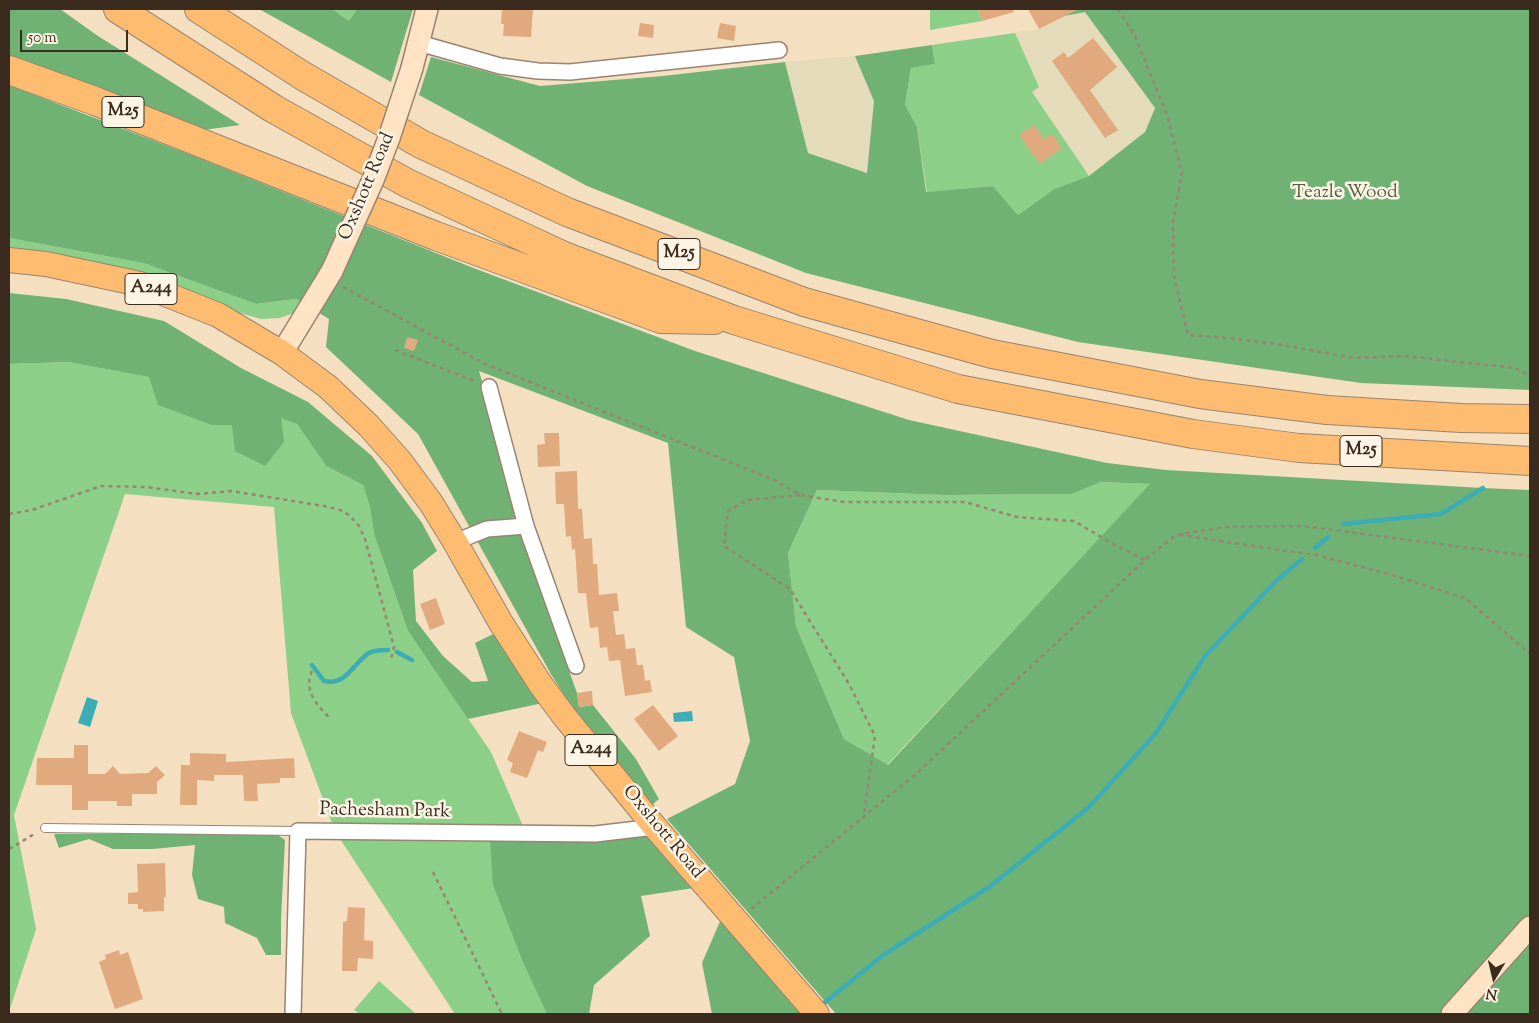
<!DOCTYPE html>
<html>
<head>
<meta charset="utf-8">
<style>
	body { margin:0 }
	#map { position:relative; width:1539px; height:1023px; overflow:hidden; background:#f4dfc1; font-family:"Sorts Mill Goudy",serif }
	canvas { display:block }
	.frame { position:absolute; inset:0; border:10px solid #3b2a1e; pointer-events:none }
	.north { position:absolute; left:1469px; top:953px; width:50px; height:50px; -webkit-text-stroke:4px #fcf5e5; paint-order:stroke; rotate:189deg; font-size:14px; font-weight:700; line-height:20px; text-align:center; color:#3b2a1e }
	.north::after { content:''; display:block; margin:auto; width:18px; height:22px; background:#3b2a1e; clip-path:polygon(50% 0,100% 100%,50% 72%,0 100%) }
	.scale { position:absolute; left:20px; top:30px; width:108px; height:22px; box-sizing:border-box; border:2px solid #3b2a1e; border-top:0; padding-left:6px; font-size:15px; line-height:18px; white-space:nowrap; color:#3b2a1e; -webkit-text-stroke:4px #fcf5e5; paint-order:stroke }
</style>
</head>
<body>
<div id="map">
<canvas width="1539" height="1023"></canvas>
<div class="frame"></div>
<div class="north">N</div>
<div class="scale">50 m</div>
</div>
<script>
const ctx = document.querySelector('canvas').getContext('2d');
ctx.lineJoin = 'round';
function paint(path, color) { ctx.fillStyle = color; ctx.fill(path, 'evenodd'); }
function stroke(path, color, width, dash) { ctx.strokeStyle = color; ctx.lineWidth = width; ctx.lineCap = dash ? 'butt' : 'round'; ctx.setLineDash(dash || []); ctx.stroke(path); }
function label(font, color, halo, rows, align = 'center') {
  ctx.font = font + ' "Sorts Mill Goudy",serif'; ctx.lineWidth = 5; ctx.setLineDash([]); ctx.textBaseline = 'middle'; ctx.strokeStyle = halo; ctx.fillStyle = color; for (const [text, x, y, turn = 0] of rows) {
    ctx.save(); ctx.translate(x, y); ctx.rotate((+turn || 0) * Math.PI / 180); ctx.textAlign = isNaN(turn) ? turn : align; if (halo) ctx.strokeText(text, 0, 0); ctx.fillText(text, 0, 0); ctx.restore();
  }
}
const built = new Path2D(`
	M1085,11L1155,108L1145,132L1089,176L1054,189L927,192L808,153L785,62L855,56L1039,29L1064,16Z`);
const green = new Path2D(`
	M332,9H357L349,21Z
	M930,9H978L982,21L930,30Z
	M1015,33L1039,87L1032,92L1089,176L1054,189L1018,215L993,186L927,192L917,127L905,106L911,68L935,64L932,45Z
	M9,238L143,263L256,304L296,299L303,304L294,313L280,318L261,319L236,312L185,290L9,250Z
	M68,362L149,377L212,425H233L280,417L297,424L326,466L363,485L370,507L374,534L408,631L491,752L523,826L521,842L571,1014H455L342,842L330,818L291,713L274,507L125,494L14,815L36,929L9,1012V364Z
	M1101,482L1151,484L887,765L844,739L796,626L788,553L817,490L945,495L1072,494Z
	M379,981L416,1014H360L354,1010Z`);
const forest = new Path2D(`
	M9,9H60L98,36L240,125L203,130L9,61Z
	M259,9H332L349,21L357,9H413L391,82Z
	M1061,9H1530V390L1361,383L1078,342L806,273L587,186L419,95L431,57L540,86L663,76L785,62L808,153L867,173L874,101L855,56L932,45L935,64L911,68L905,105L917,127L926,192L993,186L1018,215L1054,189L1089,176L1145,132L1155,108L1085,12L1064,16Z
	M9,85L196,157L476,269L695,351L909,420L1107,463L1166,470L1483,488L1530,490V914L1498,949L1530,941V1014H836L667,819L735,784L750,741L734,657L686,627L668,443L479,371L567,665L577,693L579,707L593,705L636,759L659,799L652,805L568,701L552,676L418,434L326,347L329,319L296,299L256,304L143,263L9,238ZM1101,482L1150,484L888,765L844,739L796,626L788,553L817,490L945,495L1072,494Z
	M9,293L66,299L164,321L241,368L308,402L372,456L422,523L437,551L413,570L416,621L443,656L472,682L488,681L475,643L495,633L543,703L468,719L408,631L374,534L370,507L363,485L326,466L297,424L281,418L284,442L265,466L235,451L232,425H212L158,405L149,377L68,362L9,364Z
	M275,833L285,840L281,919V955H266L257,938L225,923L224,907L198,899L192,875L195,845L153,849H113L89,839L59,848L54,834Z
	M649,835L694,888L641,896L650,936L594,985L589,1014H547L523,962L493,885L490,842L610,839Z
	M721,919L804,1014H712L702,963Z`);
const water = new Path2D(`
	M87,697L98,701L90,727L78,723Z
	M692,711L693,721L674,722L673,713Z`);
const stream = new Path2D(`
	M1343,524L1441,514L1483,488
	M1315,548L1328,537
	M397,652L412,660
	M312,665L324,681C347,686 353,663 369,653C374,650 382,650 388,650
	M824,1003L882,956L989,887L1088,808L1156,733L1205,656L1276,581L1302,559`);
const building = new Path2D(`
	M502,9H533L531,37L503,36L504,24H501Z
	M978,9H1013L1014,12L982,21Z
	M1028,9H1079L1039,29Z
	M640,23L654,25L653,38L638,36Z
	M720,23L736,26L734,41L717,38Z
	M1093,38L1117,67L1090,90L1118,130L1105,138L1052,61L1064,52L1068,58Z
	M1034,125L1044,139L1052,134L1062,148L1040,164L1019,135Z
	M407,337L418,340L414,351L404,348Z
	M544,433H559L560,466L538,467L537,445L545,444Z
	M577,471L578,509H582L584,539L592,538L593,564H597L599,595L617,593L619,611H613L616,635L624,634L626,649L635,648L637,665H643L645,681L650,680L652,692L625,696L620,660L609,661L607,647L600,648L598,627L590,628L586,593H578L575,549L572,550L571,536L566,537L564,504H556L555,472Z
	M436,598L445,624L430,630L420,604Z
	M592,691L593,705L579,707L577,693Z
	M653,705L678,736L659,751L634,719Z
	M519,731L547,742L543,752L538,750L527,778L510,772L513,763L507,760Z
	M74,745H88V774H105L113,766L120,774L148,773L156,766L165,775L157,782V794H132V806H117V801H88V810H72V785H36L37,758H74Z
	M190,753L226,754V762L294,758L295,778H280V783L257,784L258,801H244L243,775H214V781L197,780V805H180L181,765H190Z
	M165,863L166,897H164V911L143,912V909H138V904H128V893L138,892L137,864Z
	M348,907L365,908L364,940L373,941V959L358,958L357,971H342L343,922L347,921Z
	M119,950L120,955L128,952L143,999L115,1009L99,962L106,959L105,955Z`);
const path = new Path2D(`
	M1118,9L1134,34L1167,115L1182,173L1173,222L1174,276L1188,335L1228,338L1283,345L1354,358L1405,356L1515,368L1530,376
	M343,287L485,364L772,479L800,495L844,502H965L1017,517L1074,521L1113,544L1145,560
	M395,350L477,382
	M800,495L747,500L728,511L724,546L790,589L849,684L875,736L864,815
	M9,514L32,510L101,486L146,487L198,494L231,491L324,506L340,510L349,515L359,526L365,539L394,647L391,659
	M1180,535L1316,555L1392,575L1465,598L1530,654
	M312,671C303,690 317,706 330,718
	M9,849L36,833
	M433,872L502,1014
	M751,909L917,773L1145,560L1176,535L1224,527L1303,526L1530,556`);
const lane = new Path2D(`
	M45,828L298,831`);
const street = new Path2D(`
	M419,43L500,66L538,71L570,72L779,50
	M489,387L526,526L576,666
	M455,542L487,529L526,526
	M293,1014L298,831L595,834L655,827`);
const secondary = new Path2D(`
	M412,68L427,9
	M282,353L332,271
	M1452,1014L1530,927`);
const primary = new Path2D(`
	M9,260L46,264L140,284L218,315L282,353L328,387L369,426L400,461L431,503L455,542L501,623L541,685L564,716L655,827L817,1014`);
const highway = new Path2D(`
	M118,9L274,109L407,183L564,256L734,320L958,389L1193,434L1299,448L1530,461
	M199,9L303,76L421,144L567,212L804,302L992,354L1200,394L1327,410L1461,418L1530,419
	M9,70L95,101L436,236L661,319L714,320`);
const secondaryBridge = new Path2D(`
	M332,271L373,180L389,138L412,68`);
const shields = [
	[123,112,42],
	[679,254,42],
	[151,289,52],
	[1361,451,42],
	[591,750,52]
];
const shieldNames = [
	["M25",123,112],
	["M25",679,254],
	["A244",151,289],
	["M25",1361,451],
	["A244",591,750]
];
const streetNames = [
	["Oxshott Road",368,187,-67],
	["Pachesham Park",385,812,1],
	["Oxshott Road",662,833,50]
];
const parkNames = [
	["Teazle Wood",1345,194]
];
paint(built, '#e4dbba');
paint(green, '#8bcf88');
paint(forest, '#70b274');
paint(water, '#3cadb5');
stroke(stream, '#3cadb5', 4.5);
paint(building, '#e0aa7e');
stroke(lane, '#988470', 10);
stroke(street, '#988470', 18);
stroke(secondary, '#988470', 24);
stroke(primary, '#988470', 26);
stroke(highway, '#988470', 30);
stroke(path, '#988470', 2.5, [4, 4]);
stroke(lane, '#fff', 8);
stroke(street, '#fff', 15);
stroke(secondary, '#fee4c5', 21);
stroke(primary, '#fdbc6f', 24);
stroke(highway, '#fdbc6f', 28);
stroke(secondaryBridge, '#988470', 24, []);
stroke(secondaryBridge, '#fee4c5', 21);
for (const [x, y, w] of shields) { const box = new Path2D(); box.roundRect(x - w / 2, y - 15.5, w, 31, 4); ctx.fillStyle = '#fcf5e5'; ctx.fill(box); stroke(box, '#3b2a1e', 1); }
label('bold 18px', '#3b2a1e', null, shieldNames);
label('19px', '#3b2a1e', '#fcf5e5', streetNames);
label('19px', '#535c3e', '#fcf5e5', parkNames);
</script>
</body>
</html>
